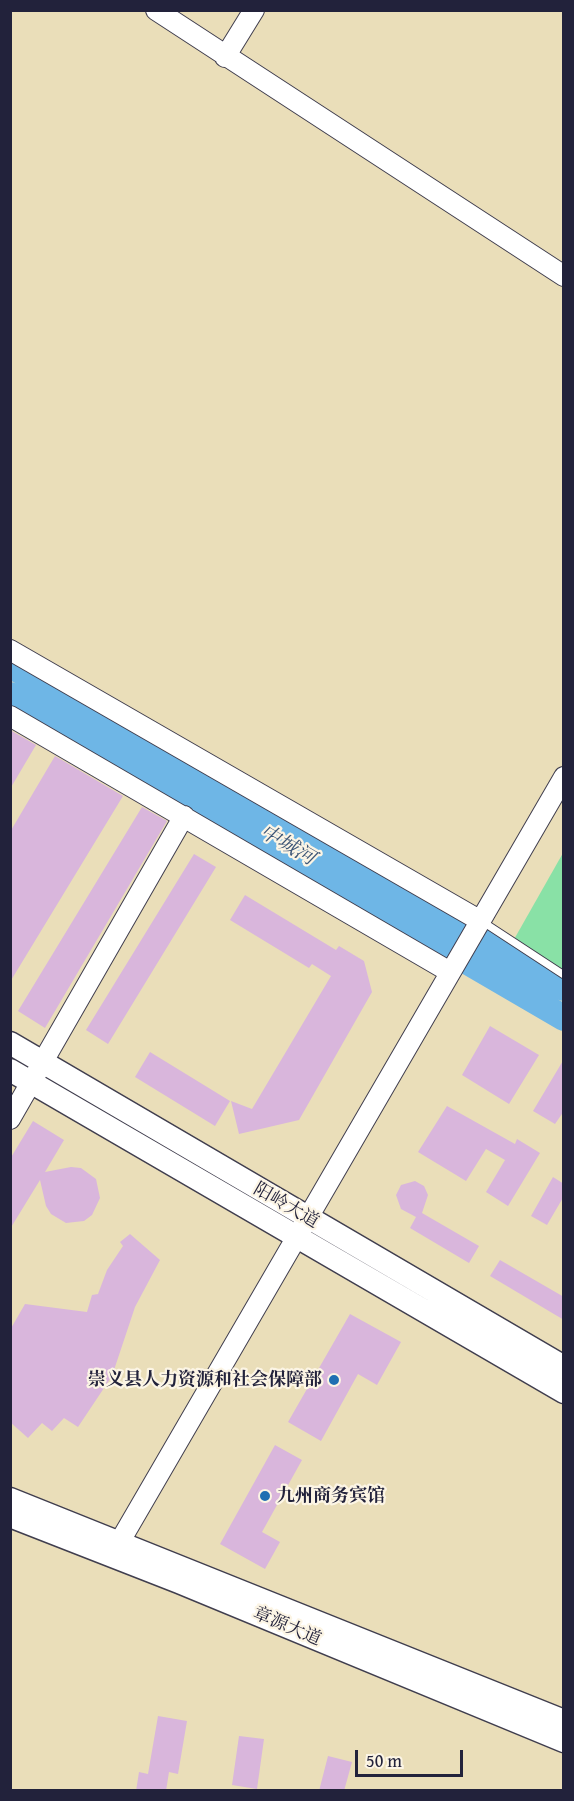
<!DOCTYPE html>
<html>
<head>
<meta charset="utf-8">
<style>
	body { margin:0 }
	#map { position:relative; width:574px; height:1801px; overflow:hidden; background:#eadeb9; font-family:"Gentium Book Plus",serif }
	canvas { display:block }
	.frame { position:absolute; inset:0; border:12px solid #22223b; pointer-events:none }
	.scale { position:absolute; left:355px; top:1750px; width:108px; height:27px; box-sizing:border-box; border:3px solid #22223b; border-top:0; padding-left:8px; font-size:18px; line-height:21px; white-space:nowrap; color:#22223b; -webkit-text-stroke:4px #fcf5e5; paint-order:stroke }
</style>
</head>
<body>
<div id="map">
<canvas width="574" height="1801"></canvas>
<div class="frame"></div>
<div class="scale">50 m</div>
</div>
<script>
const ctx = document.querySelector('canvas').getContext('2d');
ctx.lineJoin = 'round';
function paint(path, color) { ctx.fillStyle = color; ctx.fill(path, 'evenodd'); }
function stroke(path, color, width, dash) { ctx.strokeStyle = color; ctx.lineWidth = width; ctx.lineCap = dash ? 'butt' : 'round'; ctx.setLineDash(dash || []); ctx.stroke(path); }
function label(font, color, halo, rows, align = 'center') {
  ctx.font = font + ' "Gentium Book Plus","Noto Serif SC",serif'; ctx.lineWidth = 4.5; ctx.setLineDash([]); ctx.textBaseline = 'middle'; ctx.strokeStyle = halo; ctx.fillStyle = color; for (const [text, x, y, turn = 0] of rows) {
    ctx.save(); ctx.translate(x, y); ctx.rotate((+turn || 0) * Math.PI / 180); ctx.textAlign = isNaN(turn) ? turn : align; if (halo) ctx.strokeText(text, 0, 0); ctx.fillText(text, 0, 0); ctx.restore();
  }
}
const green = new Path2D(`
	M563,853V985L508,950Z`);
const river = new Path2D(`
	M10,665L564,988
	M10,695L564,1018`);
const building = new Path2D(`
	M10,730L36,745L10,789Z
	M55,756L123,796L10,982V832Z
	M142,807L167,821L45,1028L18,1011Z
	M194,854L216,867L108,1044L86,1030Z
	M245,895L336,950L339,946L364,961L372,992L299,1120L239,1134L231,1101L252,1109L331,976L312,964L309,968L230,920Z
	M490,1026L539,1055L509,1104L462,1075Z
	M150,1052L230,1101L215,1126L135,1077Z
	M564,1059V1111L555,1124L533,1111Z
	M447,1106L515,1144L517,1139L540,1153L508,1206L486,1192L505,1160L486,1149L466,1181L418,1152Z
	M33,1121L64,1140L45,1172L71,1167L81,1168L96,1179L100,1198L92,1215L84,1221L66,1223L51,1214L46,1206L40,1180L10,1229V1159Z
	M553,1177L564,1184V1196L547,1225L531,1216Z
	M415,1181L424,1186L428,1195L422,1213L479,1246L469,1263L410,1228L416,1217L401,1209L396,1195L401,1185Z
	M130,1234L160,1260L135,1307L112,1376L78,1427L64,1418L52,1431L42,1423L28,1438L10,1422V1330L25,1304L87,1312L92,1295L98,1294L107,1270L123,1246L120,1242Z
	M500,1260L564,1297V1320L490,1276Z
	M350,1314L401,1342L377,1385L358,1374L321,1441L288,1422Z
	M275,1445L302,1460L262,1532L280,1542L265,1569L220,1544Z
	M158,1716L187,1721L178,1774L169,1772L166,1791H136L139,1772L148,1774Z
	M239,1736L264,1739L257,1789L232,1785Z
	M328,1756L352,1762L344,1791H319Z`);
const lane = new Path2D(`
	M483,922L564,975`);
const secondary = new Path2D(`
	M156,10L564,276
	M225,57L254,10
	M10,650L479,920
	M10,716L450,972
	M10,1119L184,816
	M112,1555L564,777`);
const primary = new Path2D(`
	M10,1043L564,1367
	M10,1070L564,1392
	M10,1499L564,1721
	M10,1516L179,1582L564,1741`);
const markers = [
	[334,1380,6,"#1f6fb2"],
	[265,1496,6,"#1f6fb2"]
];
const streetNames = [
	["阳岭大道",286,1206,30],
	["章源大道",287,1627,23]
];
const poiNames = [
	["崇义县人力资源和社会保障部",322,1380],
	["九州商务宾馆",277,1496,"left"]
];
const waterNames = [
	["中城河",287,846,30]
];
paint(green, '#89e1a6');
stroke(river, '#6eb6e6', 26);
paint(building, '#d9b6dc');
stroke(lane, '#403e4e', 9);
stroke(secondary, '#403e4e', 22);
stroke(primary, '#403e4e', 25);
stroke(lane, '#fff', 7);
stroke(secondary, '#fff', 20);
stroke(primary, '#fff', 22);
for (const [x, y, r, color] of markers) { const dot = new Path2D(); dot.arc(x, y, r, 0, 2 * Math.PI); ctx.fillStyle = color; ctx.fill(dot); stroke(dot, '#fcf5e5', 2); }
label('18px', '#22223b', '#fcf5e5', streetNames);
label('bold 18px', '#22223b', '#fcf5e5', poiNames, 'right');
label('italic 20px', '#3d5677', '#fcf5e5', waterNames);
</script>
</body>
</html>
